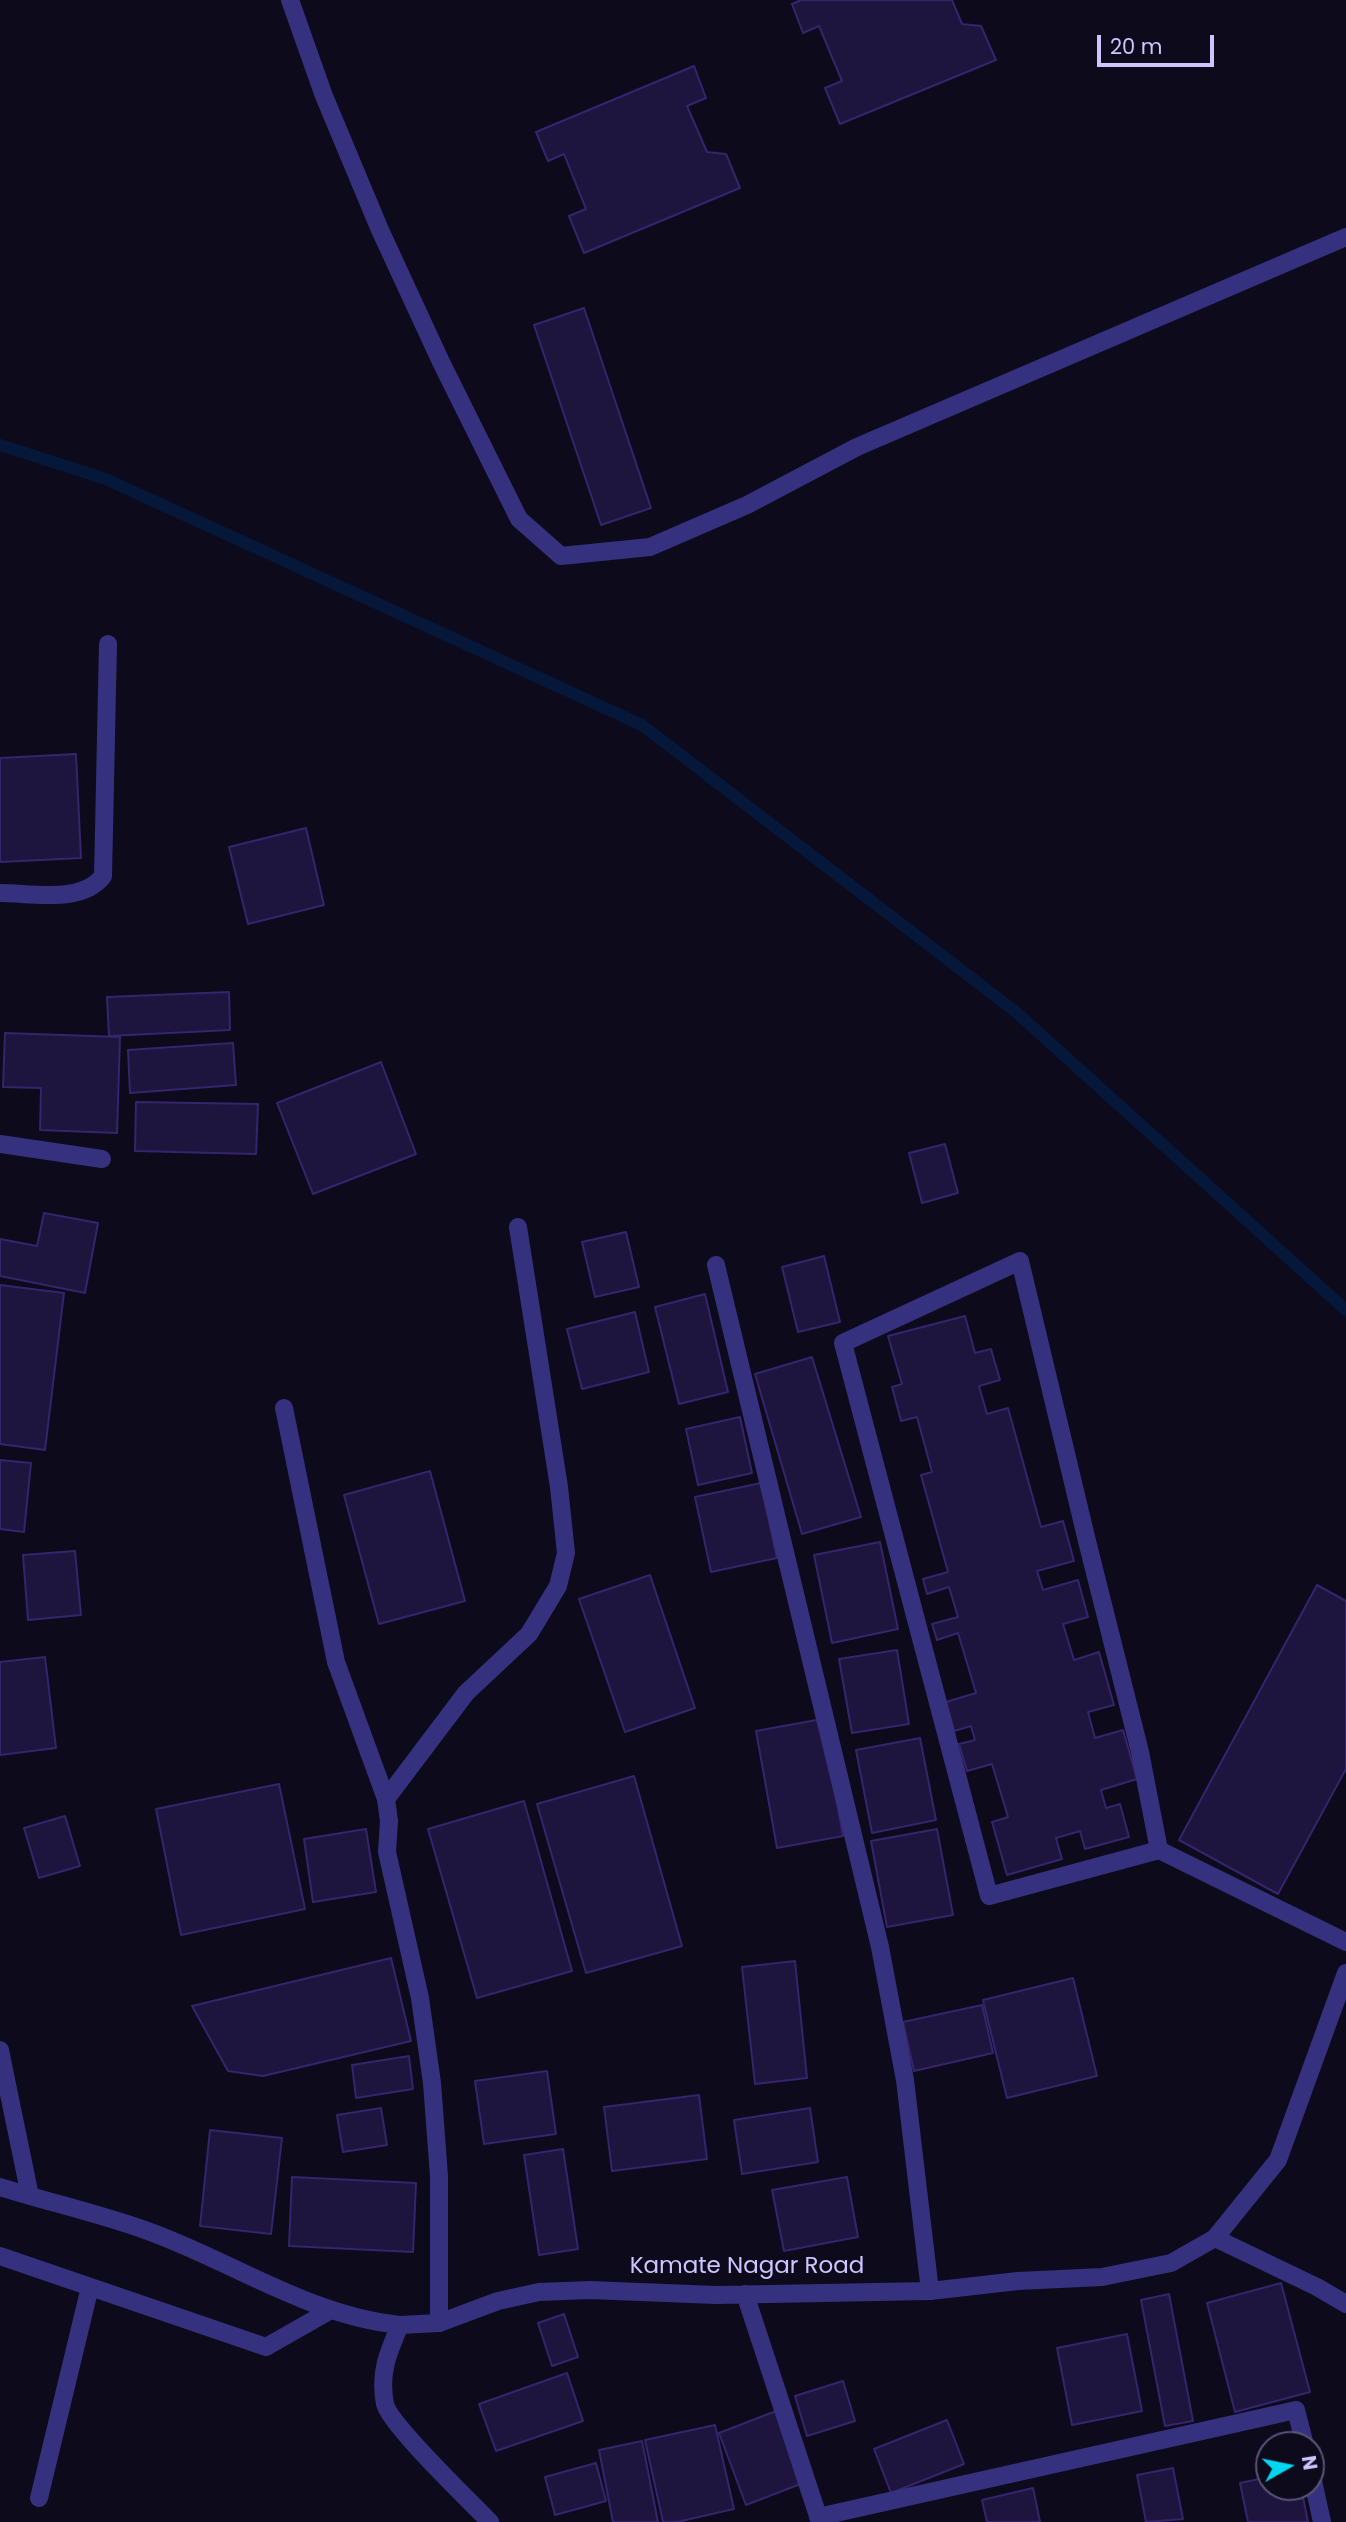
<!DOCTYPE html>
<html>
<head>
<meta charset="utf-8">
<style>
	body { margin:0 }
	#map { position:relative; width:1346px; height:2522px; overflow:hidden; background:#0d0a1c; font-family:Poppins,sans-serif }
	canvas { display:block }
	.north { position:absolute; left:1255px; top:2431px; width:70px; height:70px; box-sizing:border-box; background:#0d0a1c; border:2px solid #595577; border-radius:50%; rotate:81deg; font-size:19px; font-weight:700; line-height:28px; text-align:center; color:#ccc5ff }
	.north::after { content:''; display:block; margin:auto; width:24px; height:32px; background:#00d6f0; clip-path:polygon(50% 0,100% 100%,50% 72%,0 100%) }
	.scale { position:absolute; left:1097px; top:35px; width:117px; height:32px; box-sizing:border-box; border:4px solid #ccc5ff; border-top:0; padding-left:9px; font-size:21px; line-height:24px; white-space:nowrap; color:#ccc5ff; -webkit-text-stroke:5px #0d0a1c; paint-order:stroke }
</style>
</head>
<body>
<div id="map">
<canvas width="1346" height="2522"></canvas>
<div class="north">N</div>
<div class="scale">20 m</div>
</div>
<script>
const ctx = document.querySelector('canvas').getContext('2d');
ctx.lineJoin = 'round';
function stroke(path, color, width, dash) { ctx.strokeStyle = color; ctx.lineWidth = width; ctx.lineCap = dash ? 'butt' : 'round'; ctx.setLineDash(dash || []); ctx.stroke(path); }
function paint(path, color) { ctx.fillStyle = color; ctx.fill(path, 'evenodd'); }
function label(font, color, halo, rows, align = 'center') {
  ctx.font = font + ' Poppins,sans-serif'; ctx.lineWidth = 5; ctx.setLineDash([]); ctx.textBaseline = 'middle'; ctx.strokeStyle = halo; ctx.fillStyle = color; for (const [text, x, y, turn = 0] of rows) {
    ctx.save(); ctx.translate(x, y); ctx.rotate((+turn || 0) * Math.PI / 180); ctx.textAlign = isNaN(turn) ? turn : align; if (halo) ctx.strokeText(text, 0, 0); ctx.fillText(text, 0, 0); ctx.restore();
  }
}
const stream = new Path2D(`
	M0,445L106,479L642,725L1016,1012L1346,1310`);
const building = new Path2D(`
	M801,0H952L962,24L981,26L996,60L840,124L825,88L842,81L819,26L803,33L792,4Z
	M694,66L706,98L687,106L707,152L726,154L740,188L584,253L569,216L586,209L564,154L548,161L536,132Z
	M584,308L651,508L601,525L534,325Z
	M76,754L81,858L0,862V758Z
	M306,828L324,905L248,924L229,847Z
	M229,992L230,1030L109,1036L107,997Z
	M5,1033L120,1037L117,1133L40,1130L41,1088L3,1087Z
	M233,1043L236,1085L130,1093L128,1050Z
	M381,1062L416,1154L313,1194L277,1103Z
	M136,1102L258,1104L256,1154L135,1151Z
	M945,1144L958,1193L922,1203L909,1153Z
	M44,1213L98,1223L85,1293L0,1276V1239L37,1246Z
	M626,1232L639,1287L595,1297L582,1242Z
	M824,1256L840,1322L798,1332L782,1267Z
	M0,1285L64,1293L45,1450L0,1444Z
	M705,1294L728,1392L679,1404L655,1307Z
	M635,1312L649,1372L582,1389L567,1329Z
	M965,1316L975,1353L991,1349L1000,1380L979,1386L987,1414L1008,1408L1041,1527L1063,1521L1074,1561L1037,1571L1043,1590L1078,1580L1088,1617L1063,1624L1074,1660L1099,1652L1114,1705L1088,1712L1095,1738L1123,1730L1137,1779L1101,1790L1106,1808L1120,1804L1129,1837L1085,1849L1080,1831L1056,1838L1062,1859L1007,1875L992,1822L1008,1817L992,1764L967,1771L959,1744L975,1740L971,1726L954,1731L946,1702L976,1693L958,1633L937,1640L932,1624L958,1617L949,1587L927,1594L923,1579L948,1572L921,1475L932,1472L917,1417L901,1421L892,1387L902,1384L888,1336Z
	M812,1357L861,1517L802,1534L755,1374Z
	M740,1417L752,1473L698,1485L686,1429Z
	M0,1460L31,1463L24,1532L0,1529Z
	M430,1471L465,1601L379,1624L344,1495Z
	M761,1483L777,1558L711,1572L695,1497Z
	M880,1542L898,1629L832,1643L814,1555Z
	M75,1551L81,1615L28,1620L23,1555Z
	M650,1575L695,1708L625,1732L579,1599Z
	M1317,1585L1346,1601V1769L1278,1894L1179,1840Z
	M897,1650L909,1724L852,1733L839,1659Z
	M45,1657L56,1748L0,1755V1662Z
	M822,1719L843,1836L777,1848L756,1731Z
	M920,1738L936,1820L872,1833L856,1750Z
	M634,1776L682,1946L586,1973L537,1804Z
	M279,1784L305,1909L181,1935L156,1809Z
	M524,1801L572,1971L477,1998L428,1829Z
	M65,1816L80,1866L39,1878L24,1828Z
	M366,1829L376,1892L313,1902L304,1839Z
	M937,1829L953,1915L887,1927L871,1841Z
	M391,1958L411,2041L263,2076L228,2071L192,2006Z
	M795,1961L807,2078L755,2084L742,1967Z
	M1073,1978L1097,2076L1007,2098L983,2000Z
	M982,2005L993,2053L914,2071L903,2022Z
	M409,2056L413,2089L356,2098L352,2065Z
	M547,2071L556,2134L484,2144L475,2081Z
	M699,2095L707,2159L612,2171L604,2107Z
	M381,2108L387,2145L343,2152L337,2115Z
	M810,2108L818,2162L742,2174L734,2120Z
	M210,2130L282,2138L271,2234L200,2226Z
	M563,2149L578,2249L539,2255L524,2155Z
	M292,2177L416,2183L413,2252L289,2246Z
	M847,2177L858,2237L784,2251L772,2190Z
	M1281,2283L1310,2392L1235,2412L1207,2303Z
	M1169,2294L1193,2421L1165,2426L1141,2300Z
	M564,2314L578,2357L552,2366L538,2323Z
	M1127,2334L1142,2411L1072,2425L1057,2348Z
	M567,2373L583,2421L496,2451L479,2404Z
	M843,2381L855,2421L807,2436L795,2396Z
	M776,2411L803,2483L746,2505L719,2433Z
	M947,2420L964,2464L891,2493L874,2449Z
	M715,2425L734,2509L677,2522H663L645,2440Z
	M642,2441L658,2522H613L599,2450Z
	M596,2463L606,2501L555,2515L545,2477Z
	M1173,2468L1183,2519L1146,2522L1137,2475Z
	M1269,2477V2487H1301L1308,2522H1248L1240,2483Z
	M1033,2488L1040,2522H987L982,2500Z`);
const service = new Path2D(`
	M1159,1850L1140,1752L1087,1541L1020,1261L843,1343L989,1896L1159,1850L1346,1942
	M1311,2472L1322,2522
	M818,2517L1296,2410L1305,2445`);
const minor = new Path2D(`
	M290,0L324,96L380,230L441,362L519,519L561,556L650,547L747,505L857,447L1346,237
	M0,893C32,893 82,904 103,876L108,644
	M0,1144L102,1159
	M716,1265L880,1947L905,2080L930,2291
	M284,1408L336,1662L386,1799
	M0,2050L30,2196
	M0,2187C48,2202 97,2213 145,2230C230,2260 309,2316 400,2325
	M1215,2238L1317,2287L1346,2304
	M0,2256L266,2347L331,2310
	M439,2323V2176L432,2083L420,1998L387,1852L389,1821L386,1799L466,1693L529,1634L558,1586L566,1553L559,1487L518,1227
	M39,2498L90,2287`);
const tertiary = new Path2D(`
	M745,2294L820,2522
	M490,2522C471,2502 390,2425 385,2404C379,2373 388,2353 400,2325L439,2323L498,2301L539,2292L590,2290L716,2295L930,2291L1018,2281L1102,2277L1171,2263L1215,2238L1278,2160L1346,1973`);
const streetNames = [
	["Kamate Nagar Road",747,2267]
];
stroke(stream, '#051839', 12);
paint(building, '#1d153e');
stroke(building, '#34256c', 2);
stroke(service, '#35317e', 18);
stroke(minor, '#35317e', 18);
stroke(tertiary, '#35317e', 18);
label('23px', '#ccc5ff', '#0d0a1c', streetNames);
</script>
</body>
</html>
